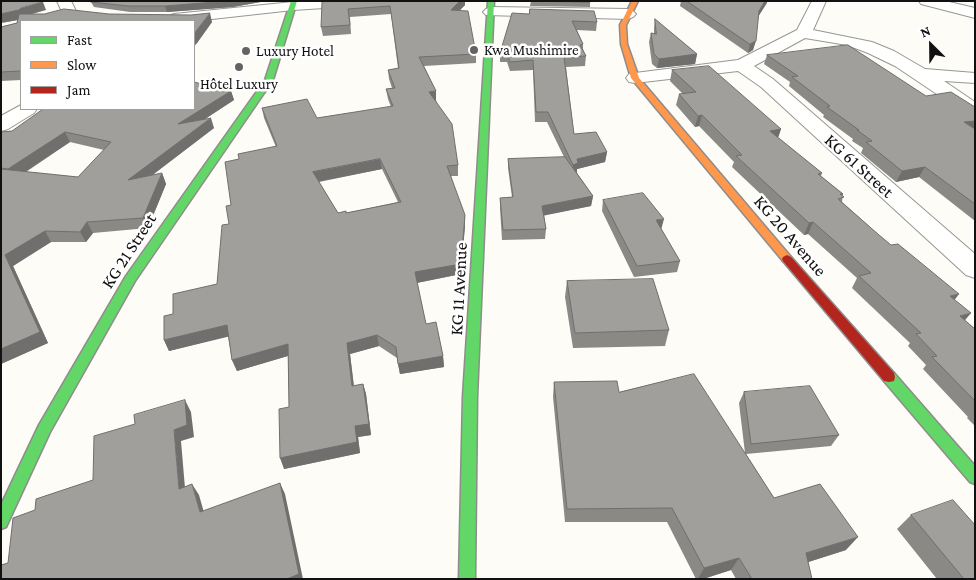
<!DOCTYPE html>
<html>
<head>
<meta charset="utf-8">
<style>
	body { margin:0 }
	#map { position:relative; width:976px; height:580px; overflow:hidden; background:#fdfcf7; font-family:"Crimson Pro",serif }
	canvas { display:block }
	.frame { position:absolute; inset:0; border:2px solid #111; pointer-events:none }
	.legend { position:absolute; left:20px; top:20px; width:175px; height:90px; box-sizing:border-box; background:#fff; border:1px solid #a0a0a0; margin:0; padding:6px 9px; list-style:none; font-size:15px; color:#111 }
	.legend li { display:flex; align-items:center; gap:10px; height:25px }
	.legend b { width:25px; border:1px solid #a0a0a0 }
	.north { position:absolute; left:906px; top:20px; width:50px; height:50px; -webkit-text-stroke:4px #fff; paint-order:stroke; rotate:337deg; font-size:14px; font-weight:700; line-height:20px; text-align:center; color:#111 }
	.north::after { content:''; display:block; margin:auto; width:18px; height:22px; background:#111; clip-path:polygon(50% 0,100% 100%,50% 72%,0 100%) }
</style>
</head>
<body>
<div id="map">
<canvas width="976" height="580"></canvas>
<div class="frame"></div>
<ul class="legend">
<li><b style="height:6px;background:#63d668"></b>Fast</li>
<li><b style="height:6px;background:#ff974d"></b>Slow</li>
<li><b style="height:6px;background:#b3261e"></b>Jam</li>
</ul>
<div class="north">N</div>
</div>
<script>
const ctx = document.querySelector('canvas').getContext('2d');
ctx.lineJoin = 'round';
function stroke(path, color, width, dash) { ctx.strokeStyle = color; ctx.lineWidth = width; ctx.lineCap = dash ? 'butt' : 'round'; ctx.setLineDash(dash || []); ctx.stroke(path); }
function paint(path, color) { ctx.fillStyle = color; ctx.fill(path, 'evenodd'); }
function label(font, color, halo, rows, align = 'center') {
  ctx.font = font + ' "Crimson Pro",serif'; ctx.lineWidth = 5; ctx.setLineDash([]); ctx.textBaseline = 'middle'; ctx.strokeStyle = halo; ctx.fillStyle = color; for (const [text, x, y, turn = 0] of rows) {
    ctx.save(); ctx.translate(x, y); ctx.rotate((+turn || 0) * Math.PI / 180); ctx.textAlign = isNaN(turn) ? turn : align; if (halo) ctx.strokeText(text, 0, 0); ctx.fillText(text, 0, 0); ctx.restore();
  }
}
const street = new Path2D(`
	M57,1H71L76,11L73,14H63Z
	M378,1L371,5L293,10L194,21H168L166,19L169,16L174,14L293,2Z
	M812,1H826L813,30L872,42L894,51L925,69L975,73V83L944,81L975,102V117L968,115L895,66L868,53L847,45L805,38L754,66L773,79L975,254V278L966,275L761,87L738,71L635,83L629,82L626,78L629,74L635,73L738,60L797,30Z
	M919,1H945L975,8V18L921,4Z
	M491,7L628,9L633,11L636,14L633,17L628,19L486,15L483,12L486,9Z
	M21,105V109H37L34,113L8,129L1,131V116Z`);
const fast = new Path2D(`
	M291,1H297L273,80L135,281L50,432L6,527L1,529V505L39,425L126,276L265,80Z
	M488,1H494L477,397L475,579H459L463,397Z
	M889,372L894,373L975,466V484L970,482L884,381L883,377L884,373Z`);
const slow = new Path2D(`
	M632,1H638L626,25L627,44L639,78L791,257L792,259L791,261H783L631,78L621,44L620,25Z`);
const jam = new Path2D(`
	M787,255L791,257L894,373L895,377L894,381L889,382L884,381L783,261L782,259L783,257Z`);
const wall = new Path2D(`
	M92,1H266L233,7L167,12H130L94,7L91,2Z
	M326,1L465,5L459,11L476,54V63L424,66L436,91V100L458,165V176H451L465,225L461,274L417,283L426,324L443,356L444,367L400,374L397,358L379,346L350,354L354,386L363,384L366,394L371,435L358,437L360,453L284,469L289,407L288,356L237,371L232,360L228,336L169,351L164,340L173,314L217,284L229,224L231,205L239,159L276,147L264,118L262,108L317,118L391,107L388,99L386,89L392,88L389,79L388,70L398,68L391,14L350,17L351,34L323,36L321,27ZM382,169L398,202L346,213H338L319,182Z
	M531,1L590,2V7L530,6Z
	M681,1H767L758,17L753,50L748,53L680,6Z
	M46,10L32,14H109L212,22L197,43L194,46V21H21V80L1,81V27L17,23L18,20L1,23Z
	M529,14L597,22L596,31L577,30L583,44V49L586,56L585,66L566,67L574,134L607,152L605,162L577,169V173L593,196L591,206L544,215L546,229L545,239L502,240L500,208V198L512,197L508,168V159L564,157L547,122H535L533,70L510,71L507,62H500V53Z
	M655,19L697,54L695,64L657,68L652,64L649,42L651,33H654V28Z
	M767,55L926,96L975,107V221L919,177L896,182L861,153L863,148L852,141L853,139L823,117L824,115L789,86L790,82L764,64Z
	M672,70L781,129L778,138L822,173L821,176L843,194L842,202L879,235L955,300L965,321L975,329V426L967,418L968,417L923,369L926,365L908,346L910,343L852,288L857,278L808,234L804,235L732,167L734,162L699,126L695,127L676,105L679,94H683L670,81Z
	M231,91L234,100L205,119L214,128L152,175L162,173L166,184L148,228L93,233L86,242H51L13,266L48,343L1,364V132L12,131ZM70,142L104,150L78,177L26,172Z
	M603,200L661,229L680,261L677,272L634,277L602,211Z
	M567,281L669,330L665,346L573,348L565,297Z
	M554,382L619,392L745,453L739,403L744,392L839,435L831,446L746,454L774,498L846,550L808,562L812,579H736L731,570L703,579H696L667,522H565L553,397Z
	M911,515L975,579H937L897,529Z`);
const shadedWall = new Path2D(`
	M228,1H266L233,7L167,12L165,6Z
	M460,1H465V5L451,19V10Z
	M765,1H767V3L756,20L759,11Z
	M43,2L46,10L25,16L23,19L1,23V14Z
	M210,13L212,22L197,43L194,46V34Z
	M756,41L753,50L748,53L750,44Z
	M697,54L695,64L657,68L659,59Z
	M231,91L234,100L182,134L178,124Z
	M436,91V100L430,101L429,92Z
	M702,115L699,126L695,127L698,116Z
	M211,118L214,128L133,190L128,180Z
	M975,121V130L964,122Z
	M781,129L777,140L770,131Z
	M65,132L70,142L14,179L8,169Z
	M607,152L605,162L577,169V174L572,175L573,165L577,159Z
	M380,159L382,169L316,182L313,172Z
	M925,167L919,177L896,182L902,171Z
	M162,173L166,184L148,228L143,218Z
	M593,196L591,206L542,216V206Z
	M465,215V225L461,274L416,283L415,272Z
	M664,219L661,230L656,220Z
	M87,222L93,233L86,242L80,232Z
	M813,222L808,234L804,235L809,223Z
	M45,231L51,242L13,266L48,343L1,364L5,255Z
	M959,294L950,306V296Z
	M971,313L961,325L960,316Z
	M227,325L231,336L169,351L164,340Z
	M377,335L379,346L350,354L355,397L352,386L347,343Z
	M288,344L291,355L237,371L232,360Z
	M443,356L444,367L400,374L398,364Z
	M363,384L366,394L371,435L358,437L360,453L284,469L280,458L355,426Z
	M185,400L191,412L194,437L181,441L186,500L179,489L174,430Z
	M280,483L285,494L303,579H287Z
	M192,484L199,495L207,523L200,512Z
	M858,537L846,550L796,566L806,553Z
	M739,558L731,570L703,579H698L704,568Z`);
const building = new Path2D(`
	M1,1H41L43,2L21,8L19,10L1,14Z
	M92,1H228L165,6H128L91,2Z
	M460,1L451,10L468,11L476,54L419,57L436,91L429,92L452,124L458,165L447,166L465,215L461,264L415,272L426,324L436,322L443,356L398,364L396,347L377,335L347,343L352,386L363,384L369,424L355,426L357,442L280,458L279,409L289,407L288,344L232,360L227,325L164,340V316L173,314V294L217,284L222,225L229,224L226,206L231,205L225,162L239,159L238,154L277,146L262,108L307,99L317,118L393,106L386,89L395,88L388,70L399,68L390,6L348,9L350,25L321,27L322,2ZM380,159L401,202L346,213V211L338,213L313,172Z
	M534,1H590V2Z
	M687,1H765L759,11L756,41L750,44Z
	M64,9L109,14L191,15L210,13L194,34V21H21V71L1,72V27L17,23L19,14H44Z
	M530,9L594,11L597,22L572,21L583,44L580,45L586,56L564,57L574,134L596,132L607,152L577,159L578,163L573,165L548,112H536L533,60L510,62L507,52L500,53L512,13L529,14Z
	M655,19L697,54L659,59L654,54L651,33L656,34Z
	M848,45L926,96L951,92L975,107V121L964,122L975,129V204L925,167L902,171L866,142L872,141L857,130H859L827,107L830,106L792,77L798,76L767,55Z
	M709,66L781,129L770,131L822,173L818,174L843,194H840L844,197L838,199L879,235L891,245L898,244L959,294L950,296L971,313L960,316L975,329V401L932,357L937,356L916,334L921,333L859,276L871,273L813,222L809,223L736,156L742,155L702,115L698,116L679,94L696,92L672,70Z
	M194,82L231,91L178,124L211,118L128,180L162,173L143,218L87,222L80,232L45,231L5,255L40,332L1,349V169L78,177L111,142L65,132L8,169L1,168V132L12,131L43,109H194Z
	M565,157L593,196L542,206L546,229L503,230L500,198L513,197L508,159Z
	M643,193L664,219L656,220L680,261L637,266L603,200Z
	M653,279L669,330L575,333L567,281Z
	M694,374L774,498L820,484L858,537L806,553L812,579H752L739,558L704,568L672,508L567,509L554,382L617,381L619,392Z
	M810,386L839,435L751,444L744,392Z
	M185,400L187,425L174,430L179,489L192,484L200,512L280,483L299,574L287,579H1V565L8,563L13,518L35,510L36,499L93,480L94,436L135,424L134,415Z
	M953,500L975,525V579H964L911,515Z`);
const markers = [
	[474,50,5,"#646362"],
	[246,51,5,"#646362"],
	[239,67,5,"#646362"]
];
const farPoinames = [
	["Kwa Mushimire",484,50],
	["Luxury Hotel",256,51],
	["Hôtel Luxury",239,84,"center"]
];
const streetNames = [
	["KG 61 Street",859,166,42],
	["KG 20 Avenue",790,236,49],
	["KG 21 Street",129,251,-57],
	["KG 11 Avenue",459,289,-87]
];
stroke(street, '#979795', 2);
stroke(fast, '#8e8d8b', 3);
stroke(slow, '#8e8d8b', 3);
stroke(jam, '#8e8d8b', 3);
paint(street, '#fffffe');
paint(fast, '#63d668');
paint(slow, '#ff974d');
paint(jam, '#b3261e');
paint(wall, '#8a8986');
paint(shadedWall, '#716f6d');
paint(building, '#a19f9c');
stroke(building, '#716f6d', 1);
for (const [x, y, r, color] of markers) { const dot = new Path2D(); dot.arc(x, y, r, 0, 2 * Math.PI); ctx.fillStyle = color; ctx.fill(dot); stroke(dot, '#fff', 2); }
label('15px', '#111', '#fff', farPoinames, 'left');
label('18px', '#111', '#fff', streetNames);
</script>
</body>
</html>
